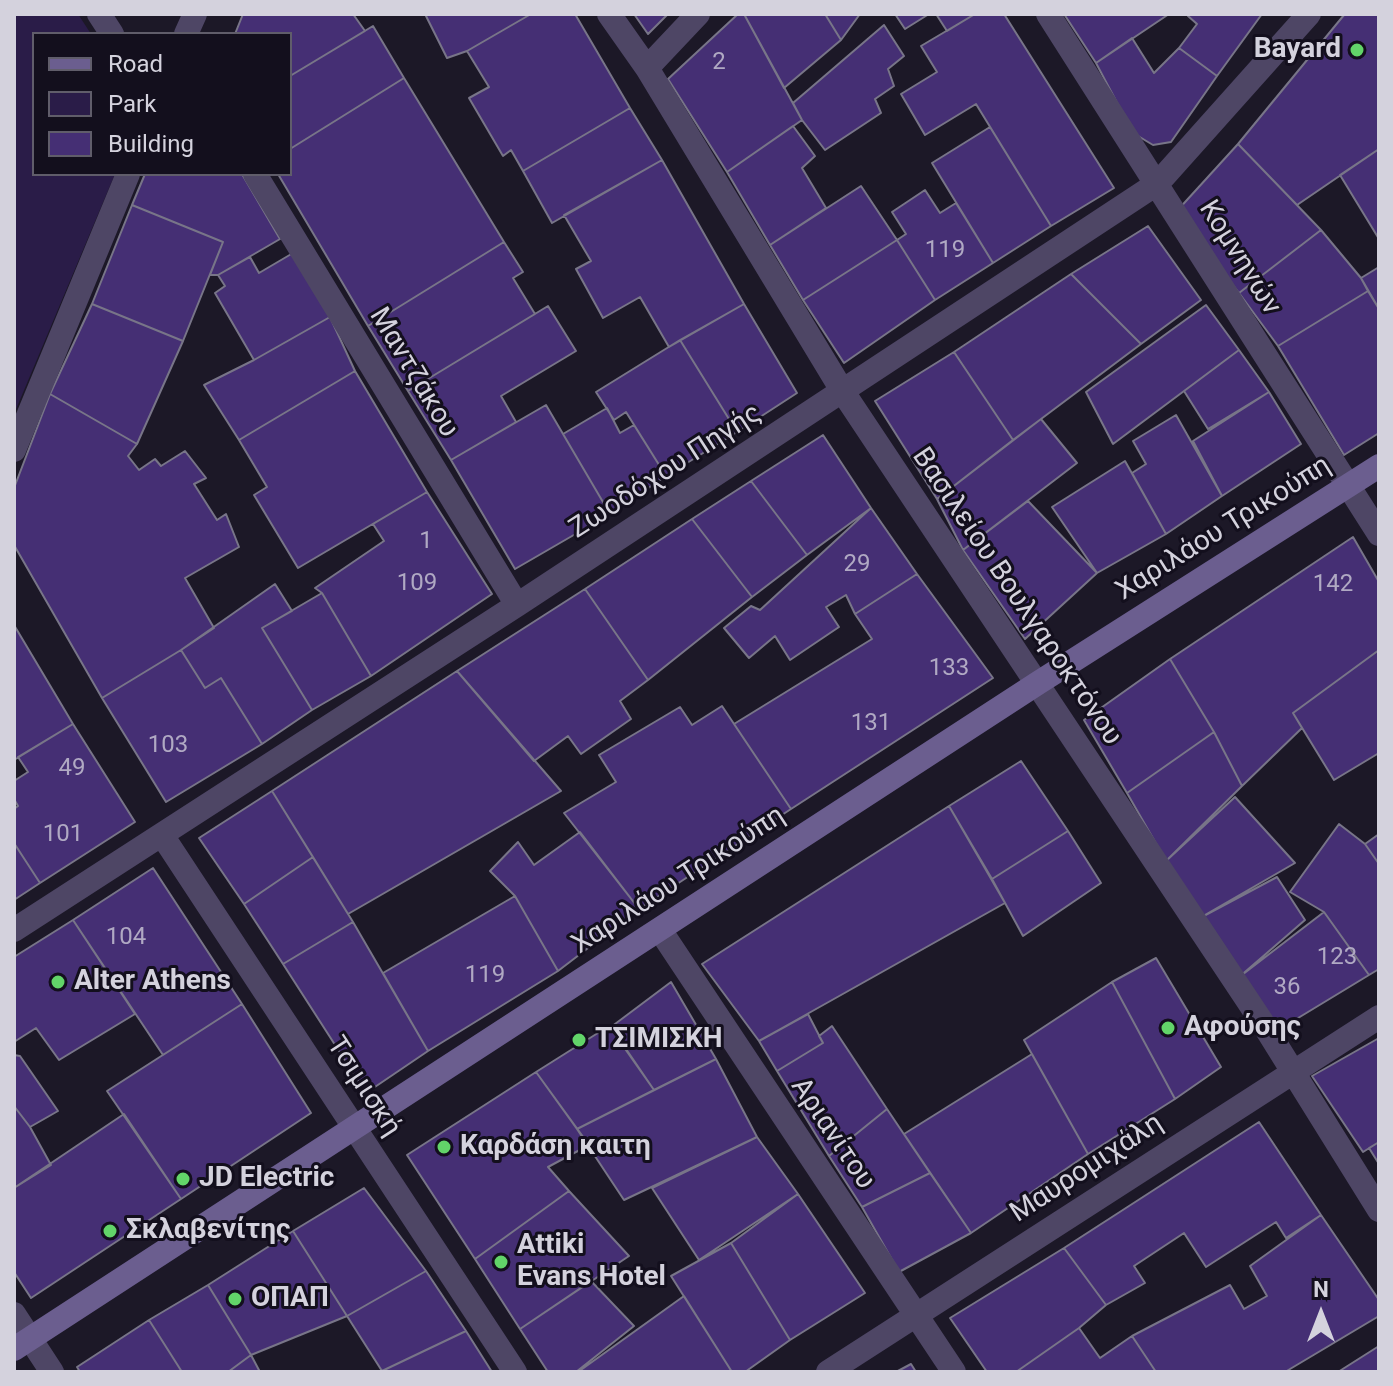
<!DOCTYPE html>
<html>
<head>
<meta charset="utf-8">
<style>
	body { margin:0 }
	#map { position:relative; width:1393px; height:1386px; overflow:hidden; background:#1c1827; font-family:Roboto,sans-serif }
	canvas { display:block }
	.frame { position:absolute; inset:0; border:16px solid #d4d2dd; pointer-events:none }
	.legend { position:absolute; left:32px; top:32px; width:260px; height:144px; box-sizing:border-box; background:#130f1d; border:2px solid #605d6a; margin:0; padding:10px 14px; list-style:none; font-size:24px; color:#d4d2dd }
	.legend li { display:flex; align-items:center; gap:16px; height:40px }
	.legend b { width:40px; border:2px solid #605d6a }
	.north { position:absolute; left:1281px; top:1274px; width:80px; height:80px; -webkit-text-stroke:6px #130f1d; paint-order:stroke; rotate:0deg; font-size:22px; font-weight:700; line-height:32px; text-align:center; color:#d4d2dd }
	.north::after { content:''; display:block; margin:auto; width:28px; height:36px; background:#d4d2dd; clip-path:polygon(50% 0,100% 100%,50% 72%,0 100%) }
</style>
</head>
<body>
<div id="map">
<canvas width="1393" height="1386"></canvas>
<div class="frame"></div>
<ul class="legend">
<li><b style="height:10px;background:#6b5e8f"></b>Road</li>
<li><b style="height:22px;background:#2a1c48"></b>Park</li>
<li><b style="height:22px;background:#452f74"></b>Building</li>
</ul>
<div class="north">N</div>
</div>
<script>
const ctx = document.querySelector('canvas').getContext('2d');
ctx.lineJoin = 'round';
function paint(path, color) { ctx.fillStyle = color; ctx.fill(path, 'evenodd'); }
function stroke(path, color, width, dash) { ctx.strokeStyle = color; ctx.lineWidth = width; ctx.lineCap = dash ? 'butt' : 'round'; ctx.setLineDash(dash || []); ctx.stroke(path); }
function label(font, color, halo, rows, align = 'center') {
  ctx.font = font + ' Roboto,sans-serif'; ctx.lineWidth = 6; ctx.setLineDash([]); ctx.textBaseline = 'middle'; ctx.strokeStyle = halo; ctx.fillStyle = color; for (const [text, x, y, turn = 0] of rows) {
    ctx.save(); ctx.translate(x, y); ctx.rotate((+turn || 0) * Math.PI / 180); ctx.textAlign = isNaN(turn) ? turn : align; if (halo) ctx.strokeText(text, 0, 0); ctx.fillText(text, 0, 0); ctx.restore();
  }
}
const green = new Path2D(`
	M14,14H78L91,34H34V174H115L14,414Z`);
const building = new Path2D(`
	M243,14H353L365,31L290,76V34H235Z
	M425,14H531L467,51L447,58Z
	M531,14H575L630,108L523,171L511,150L503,156L469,98L489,87L467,51Z
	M634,14H668L648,34Z
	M738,14H744L802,120L727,172L668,79Z
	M744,14H825L841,40L784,88Z
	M825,14H860L841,40Z
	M895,14H929L905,29Z
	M936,14H975L947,31Z
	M975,14H1004L1114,188L1051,226L976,104L925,135L901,94L937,72L921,46Z
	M1064,14H1169L1096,63Z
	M1189,14H1262L1217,76L1179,48L1197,24L1188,16Z
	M1379,14V149L1297,205L1238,144L1344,15Z
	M884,25L904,56L888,69L894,86L875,99L881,113L825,150L802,120L793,103Z
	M373,26L404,78L290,149V76Z
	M1132,38L1154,73L1179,48L1217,76L1171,142L1153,145L1133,133L1096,63Z
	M404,78L504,242L368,326L278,174H290V149Z
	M630,108L662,160L552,223L523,171Z
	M793,126L815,156L802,168L826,208L770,245L727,172Z
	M990,127L1051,226L993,263L932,163Z
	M1238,144L1321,230L1239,293L1176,212Z
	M1379,149V239L1340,175Z
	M662,160L744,304L669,347L640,297L603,318L576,269L591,261L564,215Z
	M145,174H242L280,239L218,275H210L223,242L132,205Z
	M861,186L897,240L803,300L770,245Z
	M925,190L940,213L956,203L993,263L935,300L897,240L906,234L892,212Z
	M132,205L223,242L183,341L92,304Z
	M1148,226L1201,300L1141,344L1071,274Z
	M1321,230L1361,278L1368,291L1278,346L1239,293Z
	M897,240L935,300L844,363L803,300Z
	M504,242L523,272L513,278L535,314L408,391L368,326Z
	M293,253L330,317L254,360L215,293L225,286L218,275L250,257L259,273Z
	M1379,267V309L1361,278Z
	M1071,274L1141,344L1013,440L954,352Z
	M1368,291L1379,309V433L1344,455L1278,346Z
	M92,304L183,341L137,444L50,394Z
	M744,304L797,393L737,432L680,340Z
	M1206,305L1239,350L1113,444L1086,392Z
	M548,306L576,351L501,396L516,422L451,460L408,391Z
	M330,317L355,371L239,440L204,385L254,360Z
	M680,340L737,432L666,476L626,412L614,420L596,392Z
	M1239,350L1269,392L1208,429L1184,391Z
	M954,352L1013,440L937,499L875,401Z
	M355,371L427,492L298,568L254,495L267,487L239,440Z
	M1269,392L1301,444L1222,496L1193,441Z
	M50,394L137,444L128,456L139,470L155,459L161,466L185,451L206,478L194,484L217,520L226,514L239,547L185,578L214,628L181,650L102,698L14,545V488Z
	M546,405L610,514L515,569L451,460Z
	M607,408L620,433L634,425L666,476L610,514L563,434Z
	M1176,415L1222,496L1166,534L1132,473L1146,464L1133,441Z
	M1041,419L1077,463L963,550L937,499Z
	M823,435L871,508L807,555L751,481Z
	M1125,461L1166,534L1097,573L1052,507Z
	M751,481L807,555L752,597L692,519Z
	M427,492L492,594L371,676L322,593L315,588L384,541L373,524Z
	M1028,501L1097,573L1025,639L963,550Z
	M871,508L917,574L855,614L846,595L826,607L839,627L790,660L775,636L749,658L724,628L751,606L760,610Z
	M692,519L752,597L648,680L585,589Z
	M1353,537L1379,582V650L1293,713L1302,728L1242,786L1214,732L1170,659Z
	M917,574L993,678L791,809L734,724L872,639L855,614Z
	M275,584L292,611L262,628L312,710L262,744L221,678L205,688L181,650Z
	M585,589L648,680L620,701L631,719L581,754L568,736L534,761L457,671Z
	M322,593L371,676L312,710L262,628Z
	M14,625L73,724L14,760Z
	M181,650L205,688L221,678L262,744L166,802L102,698Z
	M1379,650V753L1334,780L1293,713Z
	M1170,659L1214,732L1127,793L1084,720Z
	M457,671L561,791L348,914L272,791Z
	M722,706L791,809L639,909L564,813L616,782L599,755L680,707L692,725Z
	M73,724L135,822L40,883L14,843V809L18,806L14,799V781L28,772L18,757Z
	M1214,732L1242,786L1166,861L1127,793Z
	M1021,761L1068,831L992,879L949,806Z
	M272,791L313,857L244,904L199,838Z
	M1235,797L1295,863L1198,919L1166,861Z
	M949,806L1005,903L759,1041L702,964Z
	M1339,824L1365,844L1379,864V969L1369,975L1324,912L1290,892Z
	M1068,831L1101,883L1023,936L992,879Z
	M580,832L639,909L558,971L515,896L490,871L518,842L534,865Z
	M1379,834V864L1365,844Z
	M14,843L40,883L14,900Z
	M313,857L353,922L283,964L244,904Z
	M153,868L242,1004L163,1055L73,920Z
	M1277,877L1305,920L1238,978L1198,919Z
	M515,896L558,971L428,1051L383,973Z
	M1324,912L1369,975L1275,1032L1238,978Z
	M73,920L135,1014L59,1060L36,1028L14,1042V957Z
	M353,922L428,1051L366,1093L283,964Z
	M1156,958L1221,1067L1175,1099L1112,982Z
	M671,982L716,1059L654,1090L611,1027Z
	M1112,982L1175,1099L1088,1154L1024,1040Z
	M242,1004L311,1113L181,1199L107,1091Z
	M808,1014L823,1043L777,1071L759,1041Z
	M609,1026L654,1090L577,1129L536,1072Z
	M832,1026L887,1109L829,1156L777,1071L823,1043L819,1036Z
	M1379,1038V1142L1363,1152L1312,1076Z
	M1032,1054L1088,1154L971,1233L904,1134Z
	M14,1055L20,1056L58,1111L30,1127L14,1106Z
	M716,1059L757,1137L624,1200L577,1129Z
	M536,1072L589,1145L548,1167L569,1191L475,1259L407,1155Z
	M14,1106L30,1127L51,1165L14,1188Z
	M887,1109L930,1173L862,1207L829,1156Z
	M124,1114L181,1199L31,1298L14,1272V1188Z
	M1259,1122L1321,1215L1286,1238L1276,1222L1206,1267L1184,1233L1134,1266L1145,1283L1106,1305L1064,1248Z
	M757,1137L798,1194L699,1260L652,1188Z
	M1379,1142V1164L1369,1148Z
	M930,1173L971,1233L899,1272L862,1207Z
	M364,1188L426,1271L347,1316L293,1231Z
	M569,1191L629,1256L520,1329L475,1259Z
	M798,1194L865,1293L790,1340L731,1243Z
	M1321,1215L1379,1300V1316L1285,1372H1156L1132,1336L1230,1285L1244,1309L1267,1296L1250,1266Z
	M293,1231L347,1316L251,1355L208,1285Z
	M731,1243L790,1340L745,1372H732L671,1276Z
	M1064,1248L1106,1305L1079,1328L1016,1372H987L950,1318Z
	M426,1271L466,1331L382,1371L347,1316Z
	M591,1281L634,1326L576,1372H548L520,1329Z
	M208,1285L251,1355L228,1372H182L149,1320Z
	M684,1296L732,1372H578Z
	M149,1320L182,1372H80L77,1367Z
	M1079,1328L1100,1358L1132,1336L1156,1372H1016Z
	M466,1331L492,1372H381L382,1371Z
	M1379,1346V1372H1338Z
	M251,1355L260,1372H228Z
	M911,1364L916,1372H896Z`);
const street = new Path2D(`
	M99,14L112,34
	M609,14L647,68L843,392L1262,1022L1379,1210
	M1048,14L1379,534
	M186,34L195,14
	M647,68L698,14
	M255,174L517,605
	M14,450L128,174
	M162,835L515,1372
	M14,930L517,605L1158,183L1309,14
	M660,930L954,1372
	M14,1314L52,1372
	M828,1372L1379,1017`);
const secondary = new Path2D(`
	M14,1349L1038,683L1379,466`);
const markers = [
	[1357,50,8,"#62d469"],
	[58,982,8,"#62d469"],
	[1168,1028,8,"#62d469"],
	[579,1040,8,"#62d469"],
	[444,1147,8,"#62d469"],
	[183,1179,8,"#62d469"],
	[110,1231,8,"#62d469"],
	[501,1262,8,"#62d469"],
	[235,1299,8,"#62d469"]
];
const numberNames = [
	["2",719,63],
	["119",945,251],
	["1",426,542],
	["29",857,565],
	["109",417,584],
	["142",1333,585],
	["133",949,669],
	["131",871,724],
	["103",168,746],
	["49",72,769],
	["101",63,835],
	["104",126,938],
	["123",1337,958],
	["119",485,976],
	["36",1287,988]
];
const poiNames = [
	["Bayard",1341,50,"right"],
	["Alter Athens",74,982],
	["Αφούσης",1184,1028],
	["ΤΣΙΜΙΣΚΗ",595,1040],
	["Καρδάση καιτη",460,1147],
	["JD Electric",199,1179],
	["Σκλαβενίτης",126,1231],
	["Attiki",517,1246],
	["Evans Hotel",517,1278],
	["ΟΠΑΠ",251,1299]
];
const streetNames = [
	["Κομνηνών",1239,258,58],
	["Μαντζάκου",413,373,59],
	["Ζωοδόχου Πηγής",666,472,-33],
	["Χαριλάου Τρικούπη",1224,529,-32],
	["Βασιλείου Βουλγαροκτόνου",1016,597,56],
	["Χαριλάου Τρικούπη",679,881,-33],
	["Τσιμισκή",363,1087,57],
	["Αριανίτου",832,1134,56],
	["Μαυρομιχάλη",1087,1169,-33]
];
paint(green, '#2a1c48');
paint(building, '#452f74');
stroke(building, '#787588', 2);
stroke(street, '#4e4665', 24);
stroke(secondary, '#6b5e8f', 24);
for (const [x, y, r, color] of markers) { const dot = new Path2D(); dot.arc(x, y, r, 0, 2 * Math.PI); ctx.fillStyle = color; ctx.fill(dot); stroke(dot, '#130f1d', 3); }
label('24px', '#b0a9c3', null, numberNames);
label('bold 28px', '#d4d2dd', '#130f1d', poiNames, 'left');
label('28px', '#d4d2dd', '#130f1d', streetNames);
</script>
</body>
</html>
